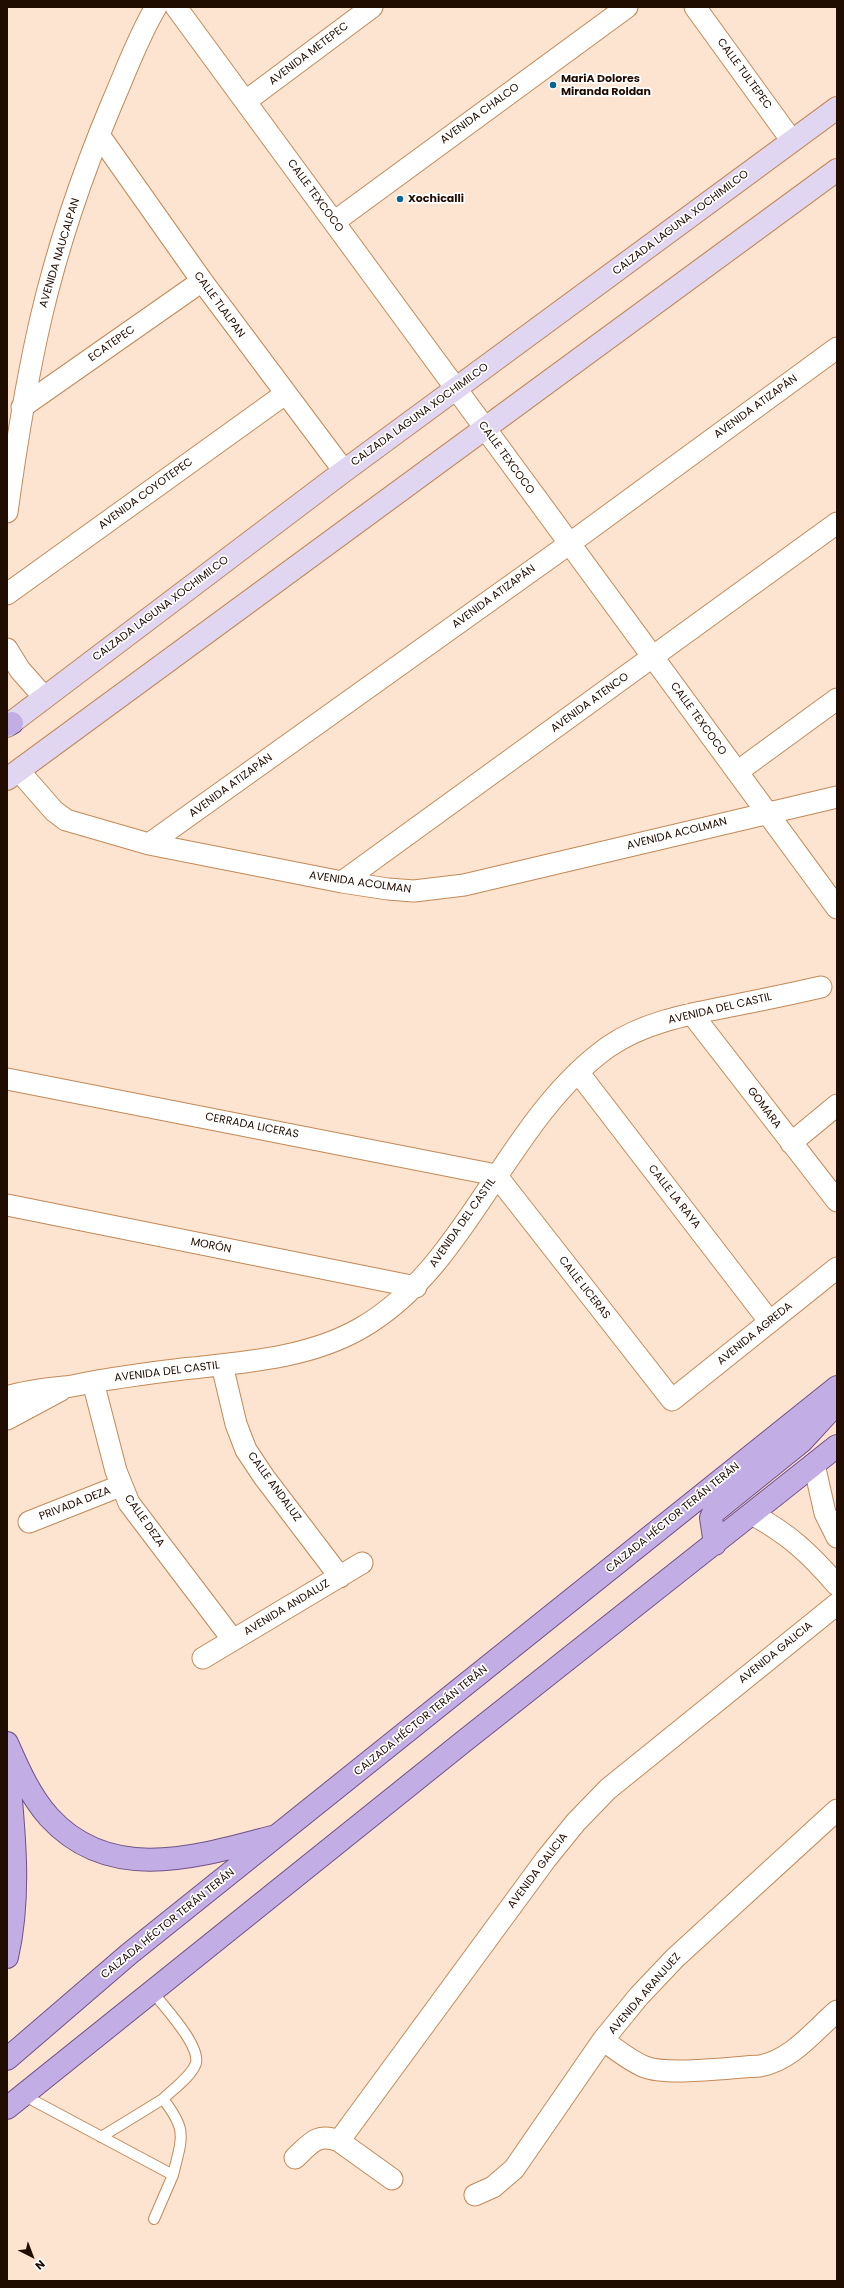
<!DOCTYPE html>
<html>
<head>
<meta charset="utf-8">
<style>
	body { margin:0 }
	#map { position:relative; width:844px; height:2288px; overflow:hidden; background:#fde4d0; font-family:Poppins,sans-serif }
	canvas { display:block }
	.frame { position:absolute; inset:0; border:8px solid #210c00; pointer-events:none }
	.north { position:absolute; left:12px; top:2236px; width:40px; height:40px; -webkit-text-stroke:3px #fff; paint-order:stroke; rotate:138deg; font-size:11px; font-weight:700; line-height:16px; text-align:center; color:#210c00 }
	.north::after { content:''; display:block; margin:auto; width:14px; height:18px; background:#210c00; clip-path:polygon(50% 0,100% 100%,50% 72%,0 100%) }
</style>
</head>
<body>
<div id="map">
<canvas width="844" height="2288"></canvas>
<div class="frame"></div>
<div class="north">N</div>
</div>
<script>
const ctx = document.querySelector('canvas').getContext('2d');
ctx.lineJoin = 'round';
function stroke(path, color, width, dash) { ctx.strokeStyle = color; ctx.lineWidth = width; ctx.lineCap = dash ? 'butt' : 'round'; ctx.setLineDash(dash || []); ctx.stroke(path); }
function label(font, color, halo, rows, align = 'center') {
  ctx.font = font + ' Poppins,sans-serif'; ctx.lineWidth = 3.5; ctx.setLineDash([]); ctx.textBaseline = 'middle'; ctx.strokeStyle = halo; ctx.fillStyle = color; for (const [text, x, y, turn = 0] of rows) {
    ctx.save(); ctx.translate(x, y); ctx.rotate((+turn || 0) * Math.PI / 180); ctx.textAlign = isNaN(turn) ? turn : align; if (halo) ctx.strokeText(text, 0, 0); ctx.fillText(text, 0, 0); ctx.restore();
  }
}
const lane = new Path2D(`
	M152,1991C163,2006 200,2044 196,2063C192,2076 172,2090 163,2099
	M23,2095L173,2175L154,2219
	M101,2137L163,2099C188,2131 182,2137 173,2175`);
const street = new Path2D(`
	M176,7L837,908
	M695,7L792,141
	M246,101L372,7
	M99,135L202,281L344,471
	M334,222L627,7
	M22,407L202,281
	M7,512C16,447 26,382 41,318C58,245 83,172 112,103C126,71 138,37 156,7
	M7,594L285,394
	M7,649L20,670L44,697
	M19,771L54,811L66,820L149,844L342,882L388,889L414,891L464,885L837,797
	M737,772L837,699
	M149,844L569,544L837,348
	M342,882L837,523
	M692,1014L837,1201
	M578,1072L770,1322
	M7,1079L496,1175L672,1400L837,1268
	M791,1143L837,1105
	M7,1205L416,1287
	M222,1365L236,1424L246,1450L264,1477L340,1577
	M93,1382L116,1471L129,1503L233,1640
	M7,1397C26,1391 44,1389 64,1387C75,1386 86,1383 97,1381C129,1376 161,1371 193,1368C249,1362 311,1357 361,1328C469,1266 505,1121 608,1047C644,1022 689,1014 731,1006C761,1000 791,994 821,987
	M7,1419L61,1390
	M814,1464L825,1513L837,1537
	M752,1514C790,1535 809,1553 837,1585
	M29,1522L120,1486
	M203,1658L362,1563
	M603,2040C617,2050 630,2061 645,2067C668,2076 733,2067 760,2066C792,2060 814,2031 837,2011
	M339,2141L546,1859L576,1822L608,1789L837,1604
	M295,2158C310,2144 317,2132 339,2141L392,2179
	M475,2195L493,2187L514,2169L603,2040L639,1996L675,1958L837,1810`);
const secondary = new Path2D(`
	M7,726L344,471L837,108
	M7,779L837,170`);
const primary = new Path2D(`
	M7,725L12,723
	M715,1544L711,1518L713,1513L801,1442L837,1403
	M7,1743C18,1768 30,1796 49,1817C110,1884 196,1857 272,1837
	M7,1957C22,1892 13,1823 7,1757
	M7,2059L129,1954L837,1387
	M7,2108L463,1742L837,1446`);
const markers = [
	[553,85,4,"#096595"],
	[400,199,4,"#096595"]
];
const streetNames = [
	["AVENIDA METEPEC",309,54,-37],
	["CALLE TULTEPEC",744,74,54],
	["AVENIDA CHALCO",480,114,-36],
	["CALLE TEXCOCO",315,196,54],
	["CALZADA LAGUNA XOCHIMILCO",681,223,-37],
	["AVENIDA NAUCALPAN",60,253,-73],
	["CALLE TLALPAN",219,305,54],
	["ECATEPEC",112,344,-35],
	["AVENIDA ATIZAPÁN",756,407,-36],
	["CALZADA LAGUNA XOCHIMILCO",420,415,-36],
	["CALLE TEXCOCO",506,458,54],
	["AVENIDA COYOTEPEC",146,494,-36],
	["AVENIDA ATIZAPÁN",494,597,-36],
	["CALZADA LAGUNA XOCHIMILCO",161,609,-37],
	["AVENIDA ATENCO",590,703,-36],
	["CALLE TEXCOCO",698,719,54],
	["AVENIDA ATIZAPÁN",231,786,-36],
	["AVENIDA ACOLMAN",677,834,-14],
	["AVENIDA ACOLMAN",360,883,8],
	["AVENIDA DEL CASTIL",720,1009,-13],
	["GOMARA",764,1108,53],
	["CERRADA LICERAS",252,1126,11],
	["CALLE LA RAYA",674,1197,52],
	["AVENIDA DEL CASTIL",463,1223,-55],
	["MORÓN",211,1246,11],
	["CALLE LICERAS",584,1288,52],
	["AVENIDA AGREDA",755,1334,-39],
	["AVENIDA DEL CASTIL",167,1372,-7],
	["CALLE ANDALUZ",274,1487,54],
	["PRIVADA DEZA",75,1504,-21],
	["CALZADA HÉCTOR TERÁN TERÁN",673,1518,-39],
	["CALLE DEZA",144,1521,55],
	["AVENIDA ANDALUZ",287,1608,-31],
	["AVENIDA GALICIA",776,1653,-39],
	["CALZADA HÉCTOR TERÁN TERÁN",421,1721,-39],
	["AVENIDA GALICIA",538,1871,-53],
	["CALZADA HÉCTOR TERÁN TERÁN",168,1924,-39],
	["AVENIDA ARANJUEZ",645,1994,-49]
];
const poiNames = [
	["MariA Dolores",561,79],
	["Miranda Roldan",561,92],
	["Xochicalli",408,199]
];
stroke(lane, '#c38957', 12);
stroke(street, '#c38957', 23);
stroke(secondary, '#c38957', 24);
stroke(primary, '#705288', 24);
stroke(lane, '#fff', 10);
stroke(street, '#fff', 21);
stroke(secondary, '#e1d6f2', 22);
stroke(primary, '#c2ade4', 22);
for (const [x, y, r, color] of markers) { const dot = new Path2D(); dot.arc(x, y, r, 0, 2 * Math.PI); ctx.fillStyle = color; ctx.fill(dot); stroke(dot, '#fff', 1.5); }
label('11px', '#210c00', '#fff', streetNames);
label('bold 11px', '#210c00', '#fff', poiNames, 'left');
</script>
</body>
</html>
